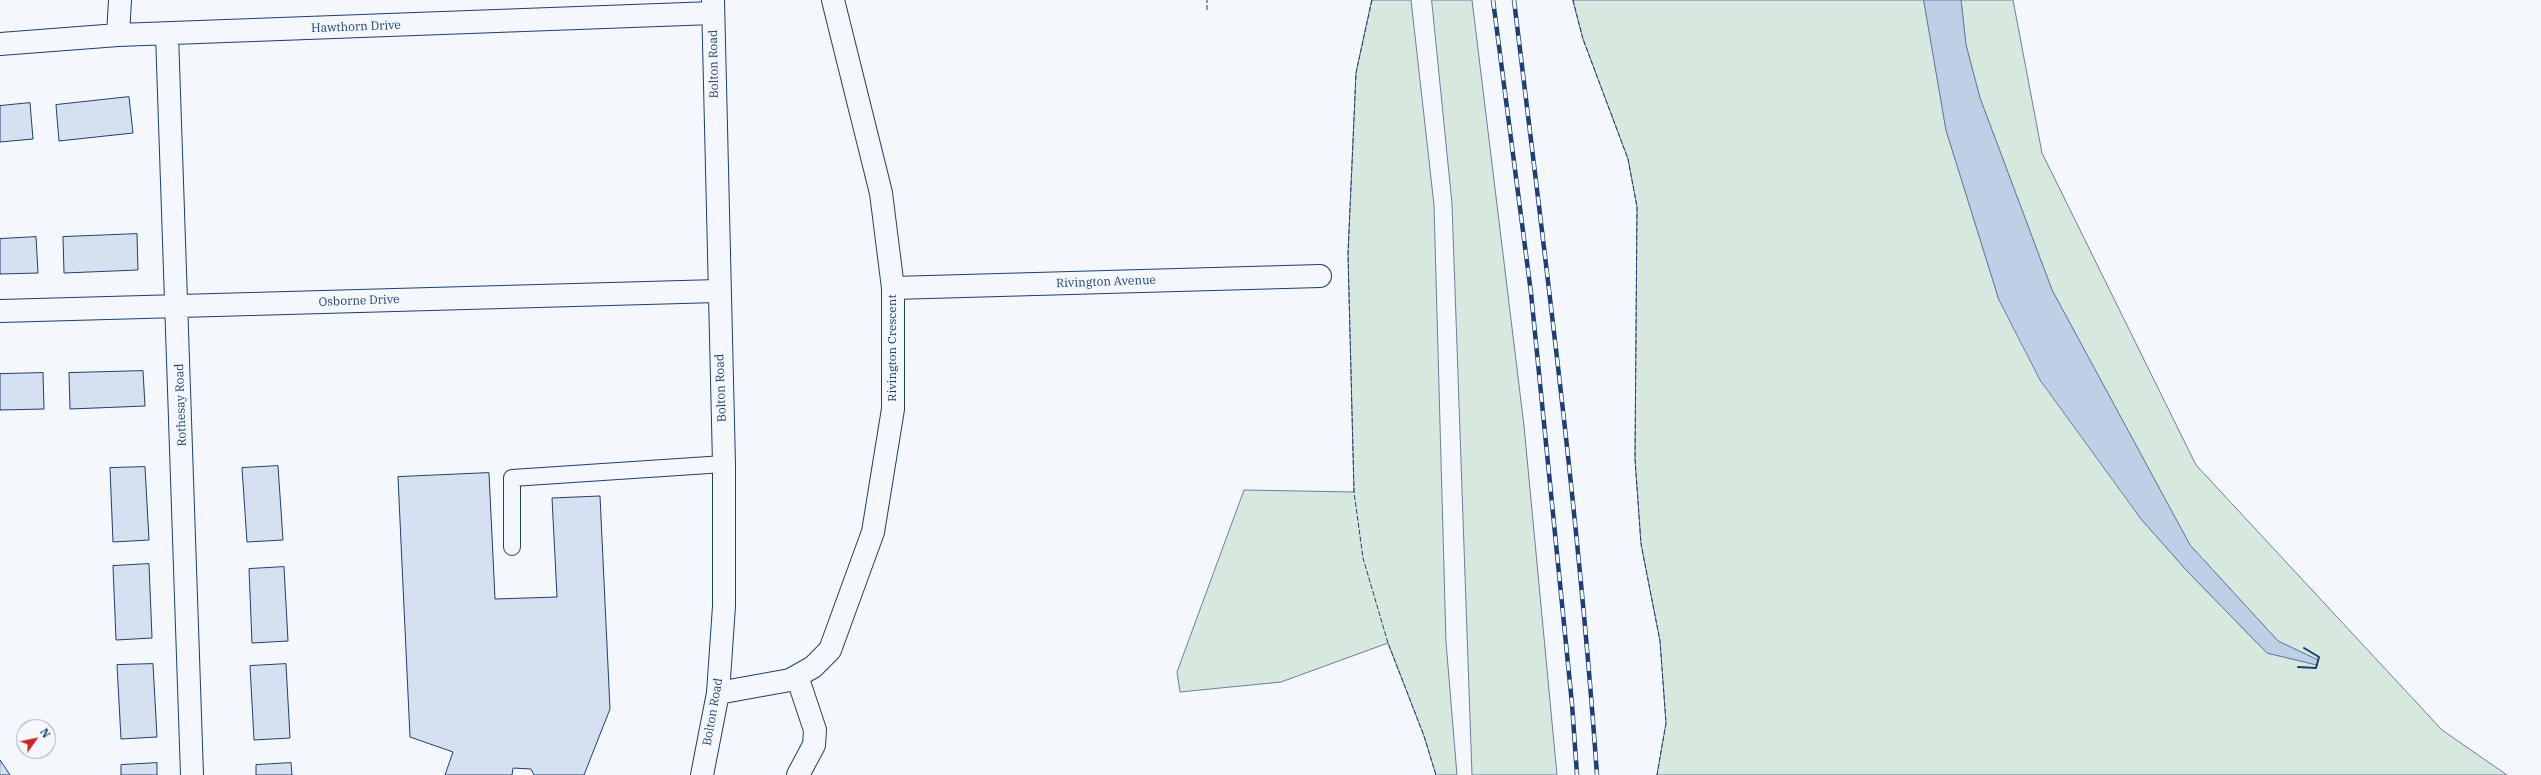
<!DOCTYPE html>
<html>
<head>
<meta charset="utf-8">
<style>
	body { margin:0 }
	#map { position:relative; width:2541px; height:775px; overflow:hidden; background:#f4f7fb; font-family:"IBM Plex Serif",serif }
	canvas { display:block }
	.north { position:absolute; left:16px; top:719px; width:40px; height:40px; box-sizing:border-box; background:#f4f7fb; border:1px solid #9eadc5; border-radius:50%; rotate:57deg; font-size:11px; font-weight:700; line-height:16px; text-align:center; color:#1d3f73 }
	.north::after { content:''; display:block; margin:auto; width:14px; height:18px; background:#c62828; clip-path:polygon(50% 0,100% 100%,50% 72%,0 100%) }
</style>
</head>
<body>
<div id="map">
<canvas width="2541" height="775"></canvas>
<div class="north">N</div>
</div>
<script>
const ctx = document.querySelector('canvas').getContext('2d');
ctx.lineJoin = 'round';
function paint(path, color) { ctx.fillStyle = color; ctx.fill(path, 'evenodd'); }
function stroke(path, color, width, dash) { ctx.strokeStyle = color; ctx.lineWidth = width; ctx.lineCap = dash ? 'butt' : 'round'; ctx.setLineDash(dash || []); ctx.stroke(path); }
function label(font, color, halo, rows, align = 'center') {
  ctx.font = font + ' "IBM Plex Serif",serif'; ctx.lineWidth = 3; ctx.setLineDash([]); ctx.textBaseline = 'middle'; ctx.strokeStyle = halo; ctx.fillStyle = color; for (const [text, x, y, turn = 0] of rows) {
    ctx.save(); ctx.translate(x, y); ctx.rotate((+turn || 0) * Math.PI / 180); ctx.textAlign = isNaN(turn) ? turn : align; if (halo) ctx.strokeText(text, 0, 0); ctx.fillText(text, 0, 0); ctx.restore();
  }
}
const green = new Path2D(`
	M1372,0H1411L1434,205L1446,642L1457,775H1436L1424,736L1388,643L1281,682L1180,692L1177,672L1244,490L1354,492L1348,254L1356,73Z
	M1432,0H1472L1524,426L1557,775H1472L1452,204Z
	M1573,0H1924L1946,130L1999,300L2141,519L2188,572L2267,653L2317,665L2318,660L2278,641L2190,545L2052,290L1980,98L1966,45L1961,0H2013L2042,153L2196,465L2442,730L2507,775H1657L1666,723L1660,641L1641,544L1635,459L1637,207L1628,159L1583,39Z`);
const water = new Path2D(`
	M1924,0H1961L1966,45L1980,98L2052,290L2190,545L2278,641L2318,660L2317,665L2267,653L2188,572L2141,519L2040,380L1999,300L1946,130Z`);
const building = new Path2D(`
	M129,97L133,133L59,141L56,105Z
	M30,103L33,139L0,142V106Z
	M137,234L138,270L64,273L63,237Z
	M36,237L38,273L0,274V239Z
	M143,371L145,406L70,409L69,373Z
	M43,373L44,409L0,410V374Z
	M278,466L283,540L247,542L242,468Z
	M145,467L149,540L113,542L110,468Z
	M489,473L495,599L557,597L552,498L600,496L610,709L584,775H534L531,769L513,768L512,775H445L453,752L410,737L398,477Z
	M149,564L152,638L116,640L113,566Z
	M284,567L288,641L252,643L249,569Z
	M153,664L157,737L121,739L117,665Z
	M286,664L290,738L254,740L250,666Z
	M0,760L10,775H0Z
	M157,763V775H121V765Z
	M291,763L292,775H256V765Z`);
const lane = new Path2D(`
	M512,547V478L724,464`);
const street = new Path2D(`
	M167,34L192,775
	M118,35L120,0
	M0,44L118,35L713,13
	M893,288L1320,276
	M0,311L718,291
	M797,676L815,730L814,745L798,775
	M718,693L790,680L813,667L830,650L873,532L893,409V288L881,193L833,0`);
const primary = new Path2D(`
	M702,775L718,693L724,606V464L713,0`);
const rail = new Path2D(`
	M1493,0L1531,293L1572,704L1577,775
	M1514,0C1545,258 1579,516 1597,775`);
const fence = new Path2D(`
	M1372,0L1356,73L1348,254L1354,492L1363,558L1388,643L1424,736L1436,775
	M1573,0L1583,39L1628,159L1637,207L1635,459L1641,544L1660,641L1666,723L1657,775
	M1207,10V0`);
const wall = new Path2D(`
	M2298,667L2316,668L2319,657L2304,648`);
const streetNames = [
	["Hawthorn Drive",356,27,-2],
	["Bolton Road",714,64,-91],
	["Rivington Avenue",1106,282,-2],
	["Osborne Drive",359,301,-2],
	["Rivington Crescent",893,348,-90],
	["Bolton Road",721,388,-92],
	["Rothesay Road",181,405,-92],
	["Bolton Road",713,712,-80]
];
paint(green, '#d7e8df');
stroke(green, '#687fa3', 1);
paint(water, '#bed0e5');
stroke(water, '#687fa3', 1);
paint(building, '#d5e0f0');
stroke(building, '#1d3f73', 1);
stroke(lane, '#1d3f73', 18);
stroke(street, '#1d3f73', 24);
stroke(primary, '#1d3f73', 24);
stroke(lane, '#f4f7fb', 16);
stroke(street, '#f4f7fb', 22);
stroke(primary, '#f4f7fb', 22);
stroke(rail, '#1d3f73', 4.5);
stroke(rail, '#f4f7fb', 3, [9]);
stroke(fence, '#1d3f73', 1, [5, 2]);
stroke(wall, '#1d3f73', 2);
label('12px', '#1d3f73', '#f4f7fb', streetNames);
</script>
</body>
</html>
